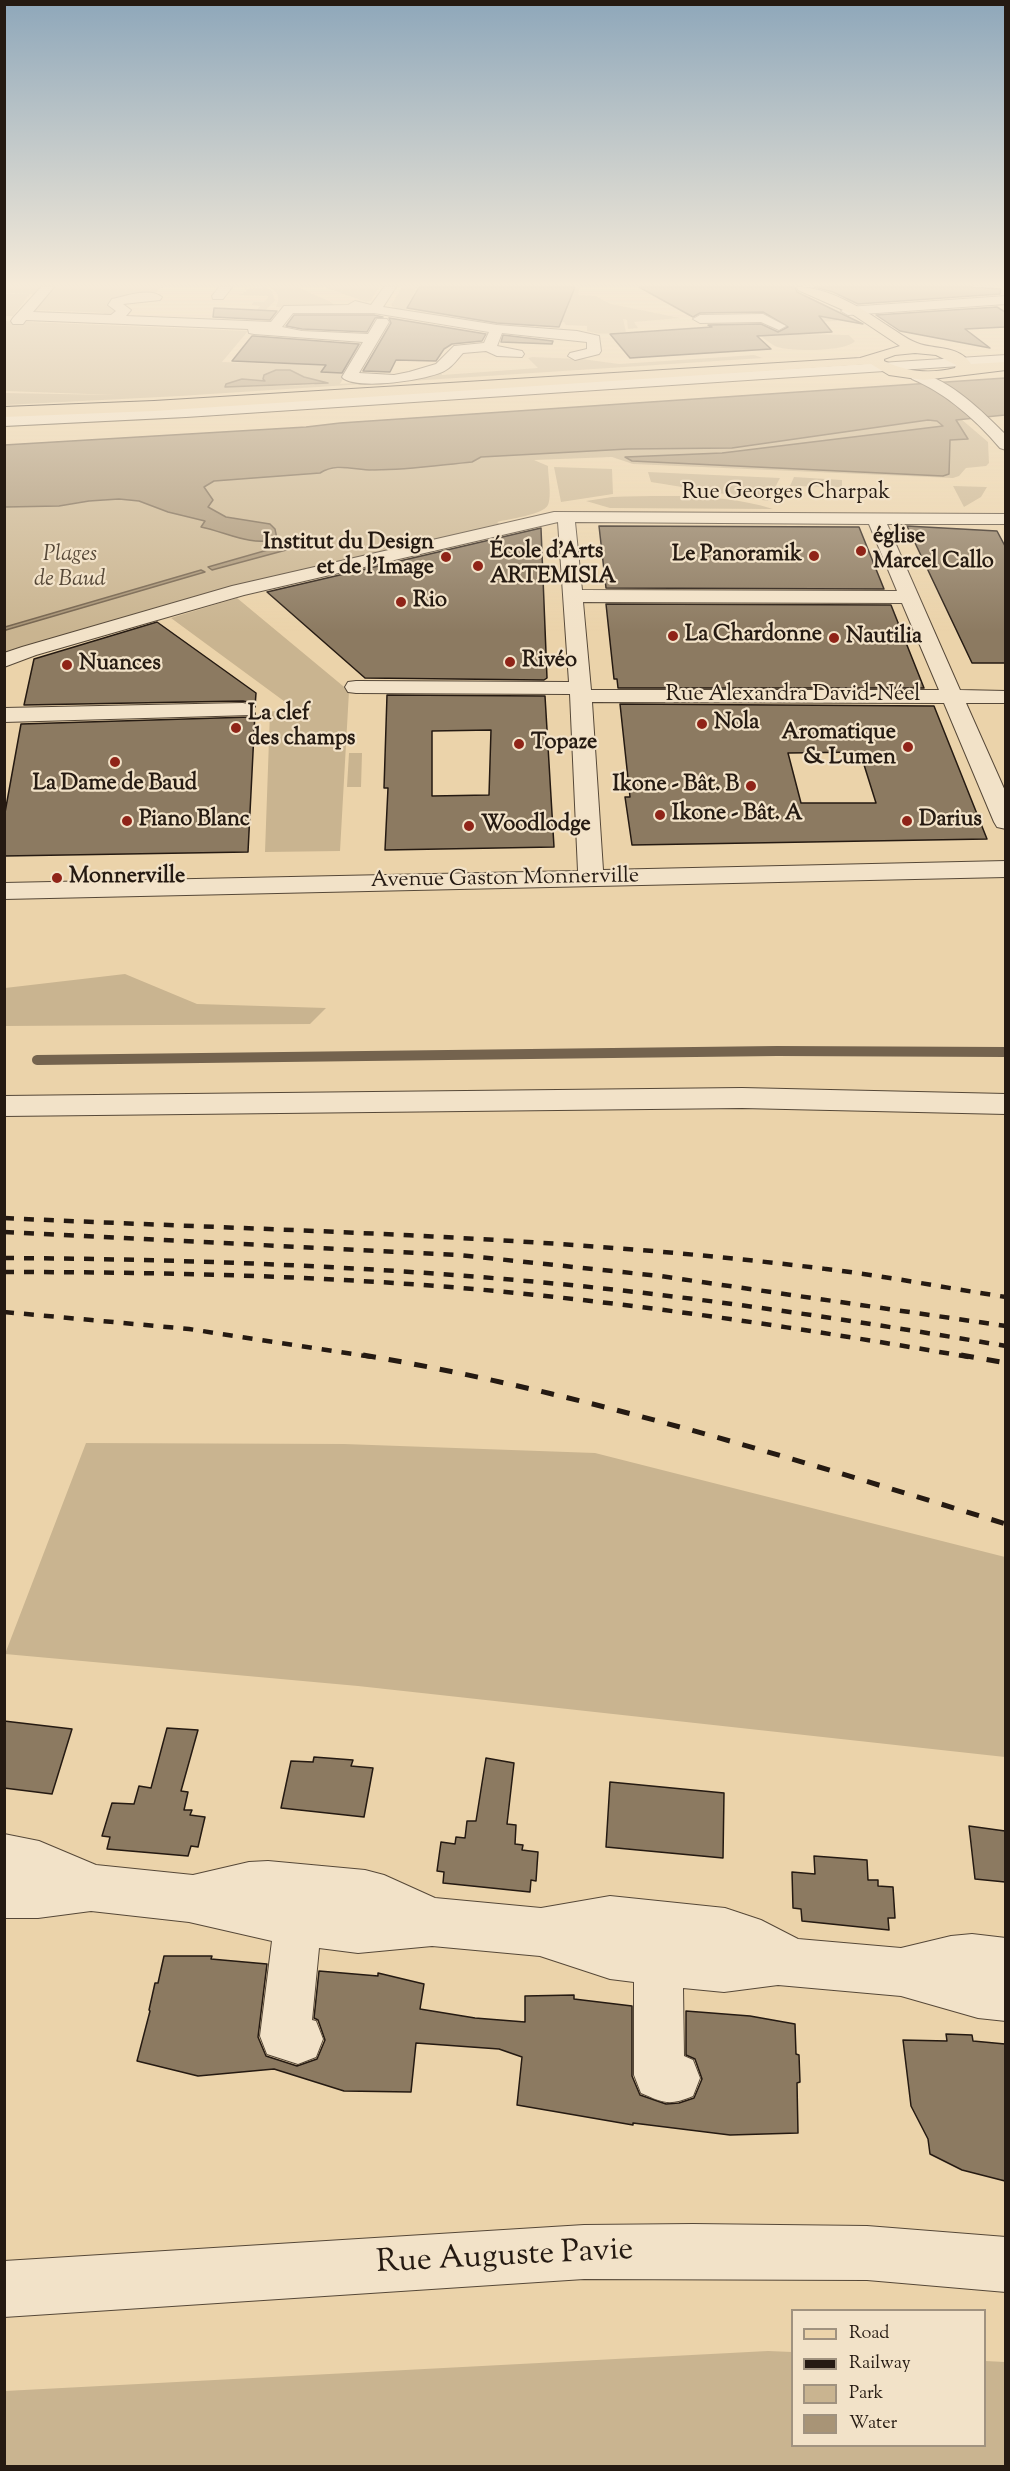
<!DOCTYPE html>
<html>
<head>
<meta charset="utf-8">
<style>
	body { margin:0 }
	#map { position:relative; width:1010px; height:2471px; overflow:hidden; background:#ebd3aa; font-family:"Sorts Mill Goudy",serif }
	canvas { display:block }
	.frame { position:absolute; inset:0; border:6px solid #251a12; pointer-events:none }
	.legend { position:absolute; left:791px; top:2309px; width:195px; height:138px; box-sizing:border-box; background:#f2e2c8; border:2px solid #a0927f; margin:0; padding:8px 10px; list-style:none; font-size:18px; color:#251a12 }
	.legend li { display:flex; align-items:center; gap:12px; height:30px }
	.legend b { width:30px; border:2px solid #a0927f }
</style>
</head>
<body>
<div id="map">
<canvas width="1010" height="2471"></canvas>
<div class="frame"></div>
<ul class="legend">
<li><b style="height:8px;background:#ebd3aa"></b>Road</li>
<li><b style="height:8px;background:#251a12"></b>Railway</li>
<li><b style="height:16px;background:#c9b490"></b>Park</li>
<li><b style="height:16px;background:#a89476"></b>Water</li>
</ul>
</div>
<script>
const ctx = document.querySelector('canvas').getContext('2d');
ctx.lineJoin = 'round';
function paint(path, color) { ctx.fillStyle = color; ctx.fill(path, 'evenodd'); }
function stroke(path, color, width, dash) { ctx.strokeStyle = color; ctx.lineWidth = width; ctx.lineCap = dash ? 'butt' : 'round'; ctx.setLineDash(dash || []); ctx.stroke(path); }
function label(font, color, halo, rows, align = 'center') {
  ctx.font = font + ' "Sorts Mill Goudy",serif'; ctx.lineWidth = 4.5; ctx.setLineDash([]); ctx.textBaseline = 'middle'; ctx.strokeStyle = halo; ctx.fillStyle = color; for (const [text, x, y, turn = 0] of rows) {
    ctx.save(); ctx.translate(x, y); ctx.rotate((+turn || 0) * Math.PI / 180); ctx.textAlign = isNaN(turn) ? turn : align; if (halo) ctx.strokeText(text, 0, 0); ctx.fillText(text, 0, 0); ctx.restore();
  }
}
const green = new Path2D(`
	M5,287H44L36,294H30L13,316H5V294H28L5,293Z
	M53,287H173L160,288L152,296L109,304L117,311L112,316L100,318L104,313L39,310L30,314Z
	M266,287L272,291L275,301L260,315H253L260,306L251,305L254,302H264L269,296L239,295L247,291L244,289Z
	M270,287H297L333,303L329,309L276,307C280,297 279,293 270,287Z
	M324,287H379L371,301L366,302Z
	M402,287H417L408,305L567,310L574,287H580L578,295L595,296L611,304L680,318L634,322L638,328L628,329L627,320L623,319L626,332C610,333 602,336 587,331V326L566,325L564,322L534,326L532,330L516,329L406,311L427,310L396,309L391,305Z
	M771,287C794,287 820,307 838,321L790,323L801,334L849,335L855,341C846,352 788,352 775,346C767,342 759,334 752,329L722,331L709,321L788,318L776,312L762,314L757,309L786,294Z
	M5,321L248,331L222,362L283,364L291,354L351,356L362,339L365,341L340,384L402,380L440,370L442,375L538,368L528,358L532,357L582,359L619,364L754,355L763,358L180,396L5,405V393L116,395L5,391ZM276,370H290L315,385L225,387L253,380L266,381L270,372Z
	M598,388L599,390L153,420L5,427L4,423Z
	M961,419L988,442L989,463L986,466L966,468L959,476L953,478L633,464L612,457L534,460L548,466C548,476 552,496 548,505C543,515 508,519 497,522L502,526L5,656L4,507L59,506L89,501L119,499L139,501L168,512L205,521L201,527C227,532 251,547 277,539L271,524L226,517L208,507L203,488L214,481L355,467L372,471L472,462L481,457L628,449L732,448L928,420H937L944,427L722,453L626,457L949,474L950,440L967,439L955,420Z
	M554,467L612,469L613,494L561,502Z
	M648,472L780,478L768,501L651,482Z
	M794,477L842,480V487L790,486Z
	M953,486L987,487L981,497L964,507Z
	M612,497C664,496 722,493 773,509L610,508L586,501Z
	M237,598L349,691L340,851L265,852L270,712L292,707L171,618Z
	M349,753H362L361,787H347Z
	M125,974L197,1004L326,1008L310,1024L5,1026V988Z
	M86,1443L344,1444L595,1453L1005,1557V1757L358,1686L5,1654Z
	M768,2351L792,2352V2446H984L985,2361L1005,2362V2466H5V2391Z`);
const water = new Path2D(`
	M276,370H290L304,377L328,383L225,387L226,384L242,379L265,381L263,379L264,375Z
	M1005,378V415L956,420L968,439L950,440L949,474L943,476L632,461L625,457L722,453L943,426L937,421L928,420L732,448L628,449L481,457L472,462C440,465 407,470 375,470C357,471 337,462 320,473L214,481L204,487L213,500L208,507L226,517L270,524L275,529L277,539C251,547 226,532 201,527L205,521L168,512L139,501L119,499L89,501L59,506L5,507L4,445L306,427L340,423Z
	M285,545L290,549L212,570L208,567Z
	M201,570L205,572L6,630L5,629V627Z`);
const stream = new Path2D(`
	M37,1060L777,1051L1006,1052`);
const building = new Path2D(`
	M419,287H575L559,327L497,323L407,308Z
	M639,287H795L797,292L863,324L819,316L832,332L757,336L771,349L630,358L610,334L712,327L708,325L761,324L778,332L788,327L763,312L700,313L693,317Z
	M814,287H970L1001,289L1000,294L858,304L833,292Z
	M997,307L1005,312V327L965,329L990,348L900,331L876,315Z
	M214,308L277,311L270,320L213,317Z
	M294,315H374L383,317L375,318L367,332L302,329L286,326Z
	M389,318L486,334L482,341L452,344L444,349L436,361L396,360L390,372L363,371L391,323Z
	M503,335L553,341L552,344L501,342Z
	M252,336H254L359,344L342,373L321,372L326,365L232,361Z
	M599,526L859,527L884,589L606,588Z
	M907,526L997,531L1005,546V663H972Z
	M541,528L547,678L544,680L365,678L267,592Z
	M606,604L891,605L924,688H618L617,679H614Z
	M157,622L256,693L255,707L252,703L243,701L24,705L34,659Z
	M387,695L545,696L554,847L385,850L388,788H384ZM491,730L489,795L432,796V731Z
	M620,704L934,706L987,839L632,845L625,797H630ZM860,752L876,803H801L788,753Z
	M255,713L248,852L4,856V818L21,724L251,717Z
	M4,1721L72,1729L52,1794L4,1788Z
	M167,1728L198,1730L181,1791L188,1792L184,1810H192L190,1815L205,1817L198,1847L191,1846L188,1856L107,1849L110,1837L102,1836L112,1803L134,1804L139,1786L151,1788Z
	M314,1757L353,1760L351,1766L373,1768L364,1817L281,1808L291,1761L313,1762Z
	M486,1758L514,1763L507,1824L516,1825L515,1844L523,1845L522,1850L538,1852L536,1881L531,1880L530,1892L443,1883L444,1872L437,1871L441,1842L455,1844L456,1837L465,1838L467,1821H476Z
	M610,1782L724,1793L723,1858L606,1847Z
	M969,1826L1005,1831V1882L975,1879Z
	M814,1856L867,1860L868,1880H878V1886L893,1887L895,1918H888L889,1930L802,1921L801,1909L793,1908L792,1872L815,1874Z
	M164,1956H212L211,1959L267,1964L258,2037L266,2056L297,2066L317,2059L325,2040L318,2020L314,2018L319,1971L378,1976V1973L424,1984L420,2009L475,2018L525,2022V1996L574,1995V1999L632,2006V2076L640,2095L666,2104L679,2103L694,2098L702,2079L695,2059L686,2055V2011L750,2016L795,2024L796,2054L799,2055L800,2082L797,2083L798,2133L730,2135L633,2123V2125L517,2105L522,2057L499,2049L416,2043L411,2092L344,2091L274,2069L198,2076L137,2061L150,2011L149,2010L155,1983H158Z
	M946,2034L972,2035L973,2041L1005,2044V2181L962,2170L930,2154L928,2139L911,2106L903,2040L947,2041Z`);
const minor = new Path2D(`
	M41,287H54L33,312L111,315L116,311L108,305L112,299C126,296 150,287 162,297L160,300L123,304L131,310L126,316L271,322L284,306L348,305L355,301L371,305L384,287H396L383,307L497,325L577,331L599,336L601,351L599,354L575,360L568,356L570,353L587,349V342L502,333L497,346L522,351L524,354L522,357L497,356L486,351L463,353C458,358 453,366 446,370C431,380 354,391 342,377L363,342L254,334L249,333L248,329L26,320L23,324H13L11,321L13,318ZM293,313H374L489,332L484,343L454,346L436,364L409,372L394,375L359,373L389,322L387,319H377L368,334L302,331L282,327Z
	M219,287H232L223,299H213L212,296Z
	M1006,296V304L848,315L841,311L848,307Z
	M763,314L786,326L779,330L761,322L700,323L693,319L700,315Z
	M1006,355V363L186,417L4,426V416L186,407Z
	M917,372C951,380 982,411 1006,435V450L1000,448C977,421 946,393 912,379L910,376L912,373Z
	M554,512L1006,514V524H887L960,690L1006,691V703H966L1006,793V829L997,827L994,822L944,703L592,702L603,870L1006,861V877L4,899V883L578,871L570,694L356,693L348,692L345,687L348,682L356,681L569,682L558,522L244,595L36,655L4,667V653L22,647L232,586ZM575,522L869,524L897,591L582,590ZM583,602L902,603L939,690H591Z
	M243,703L251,705L254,710L251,715L4,722V708Z
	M742,1088L1006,1094V1114L742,1108L4,1116V1096Z
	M4,1834L39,1841L96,1865L193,1875L249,1862L268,1861L365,1870L384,1875L435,1898L541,1908L610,1896L725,1908L761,1920L798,1939L901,1948L951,1936L972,1934L1006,1938V2021L978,2018L901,1996L778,1985L724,1992L683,1988L684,2056L693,2060L700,2078L693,2096C669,2106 664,2103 641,2093L634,2075V1982L610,1979L540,1956L432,1946L358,1953L319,1948L312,2020L316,2021L323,2039L316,2057L298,2064L267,2054L260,2036L272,1941L189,1922L91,1911L38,1918H4Z
	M693,2224L867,2226L1006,2237V2292L867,2280L584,2279L4,2317V2261L584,2225Z`);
const major = new Path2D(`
	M797,287C828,287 860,307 885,324C895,330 906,339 917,343C935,350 959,345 971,364L1006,362V370L924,380L889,375L871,364L154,411L4,417V407L154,401L860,358L900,346L852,314L798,290ZM915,353L936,355L956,365L955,368C931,374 906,372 884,361V359L895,355Z`);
const railFar1 = new Path2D(`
	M4,1218C277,1231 554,1235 826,1269C886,1276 946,1288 1006,1297
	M4,1232L459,1255L660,1276L1006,1326
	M4,1258C171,1259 338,1265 504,1279C673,1293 840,1318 1006,1346
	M4,1272C168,1272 333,1276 496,1291C655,1306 812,1330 969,1357
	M4,1312L189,1329L372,1357`);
const rail = new Path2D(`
	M363,1355C582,1392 794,1459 1006,1524
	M961,1355L1006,1363`);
const markers = [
	[861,551,6,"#8f2418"],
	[814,556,6,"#8f2418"],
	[446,557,6,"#8f2418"],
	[478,566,6,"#8f2418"],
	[401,602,6,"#8f2418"],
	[673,636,6,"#8f2418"],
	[834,638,6,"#8f2418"],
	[510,662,6,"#8f2418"],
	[67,665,6,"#8f2418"],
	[702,724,6,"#8f2418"],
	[236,728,6,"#8f2418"],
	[519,744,6,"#8f2418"],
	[908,747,6,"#8f2418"],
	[115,762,6,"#8f2418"],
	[751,786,6,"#8f2418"],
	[660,815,6,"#8f2418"],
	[127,821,6,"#8f2418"],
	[907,821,6,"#8f2418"],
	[469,826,6,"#8f2418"],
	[57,878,6,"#8f2418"]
];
const farStreetnames = [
	["Rue Georges Charpak",786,494],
	["Rue Alexandra David-Néel",793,696],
	["Avenue Gaston Monnerville",505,880,-1]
];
const farPoinames = [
	["église",873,538],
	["Marcel Callo",873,563],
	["Institut du Design",434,544,"right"],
	["et de l'Image",434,569,"right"],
	["École d'Arts",490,553],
	["ARTEMISIA",490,578],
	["Le Panoramik",802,556,"right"],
	["Rio",413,602],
	["La Chardonne",685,636],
	["Nautilia",846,638],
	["Rivéo",522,662],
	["Nuances",79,665],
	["La clef",248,715],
	["des champs",248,740],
	["Nola",714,724],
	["Aromatique",896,734,"right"],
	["& Lumen",896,759,"right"],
	["Topaze",531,744],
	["La Dame de Baud",115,785,"center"],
	["Ikone - Bât. B",739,786,"right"],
	["Ikone - Bât. A",672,815],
	["Piano Blanc",139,821],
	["Darius",919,821],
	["Woodlodge",481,826],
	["Monnerville",69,878]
];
const farParknames = [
	["Plages",70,556],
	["de Baud",70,581]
];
const nearStreetnames = [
	["Rue Auguste Pavie",505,2259,-3]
];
paint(green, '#c9b490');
paint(water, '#a89476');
stroke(water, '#74634e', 1.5);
stroke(stream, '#74634e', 10);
paint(building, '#8c7a61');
stroke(building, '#251a12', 1.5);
stroke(minor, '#564838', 2);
stroke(major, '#251a12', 2);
paint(minor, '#f2e2c8');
paint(major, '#ebd3aa');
stroke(railFar1, '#251a12', 4.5, [10, 10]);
stroke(rail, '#251a12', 5, [13, 13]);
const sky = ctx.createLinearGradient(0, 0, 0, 633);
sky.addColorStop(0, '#8ea7ba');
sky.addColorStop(0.45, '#f6ebd9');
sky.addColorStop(1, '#f6ebd900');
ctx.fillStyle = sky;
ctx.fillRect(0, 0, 1010, 633);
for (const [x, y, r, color] of markers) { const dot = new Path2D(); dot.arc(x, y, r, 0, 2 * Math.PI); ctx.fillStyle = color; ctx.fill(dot); stroke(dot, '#f2e2c8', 2); }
label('22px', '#251a12', '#f2e2c8', farStreetnames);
label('bold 22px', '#251a12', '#f2e2c8', farPoinames, 'left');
label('italic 22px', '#564838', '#f2e2c8', farParknames);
label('32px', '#251a12', '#f2e2c8', nearStreetnames);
</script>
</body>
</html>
